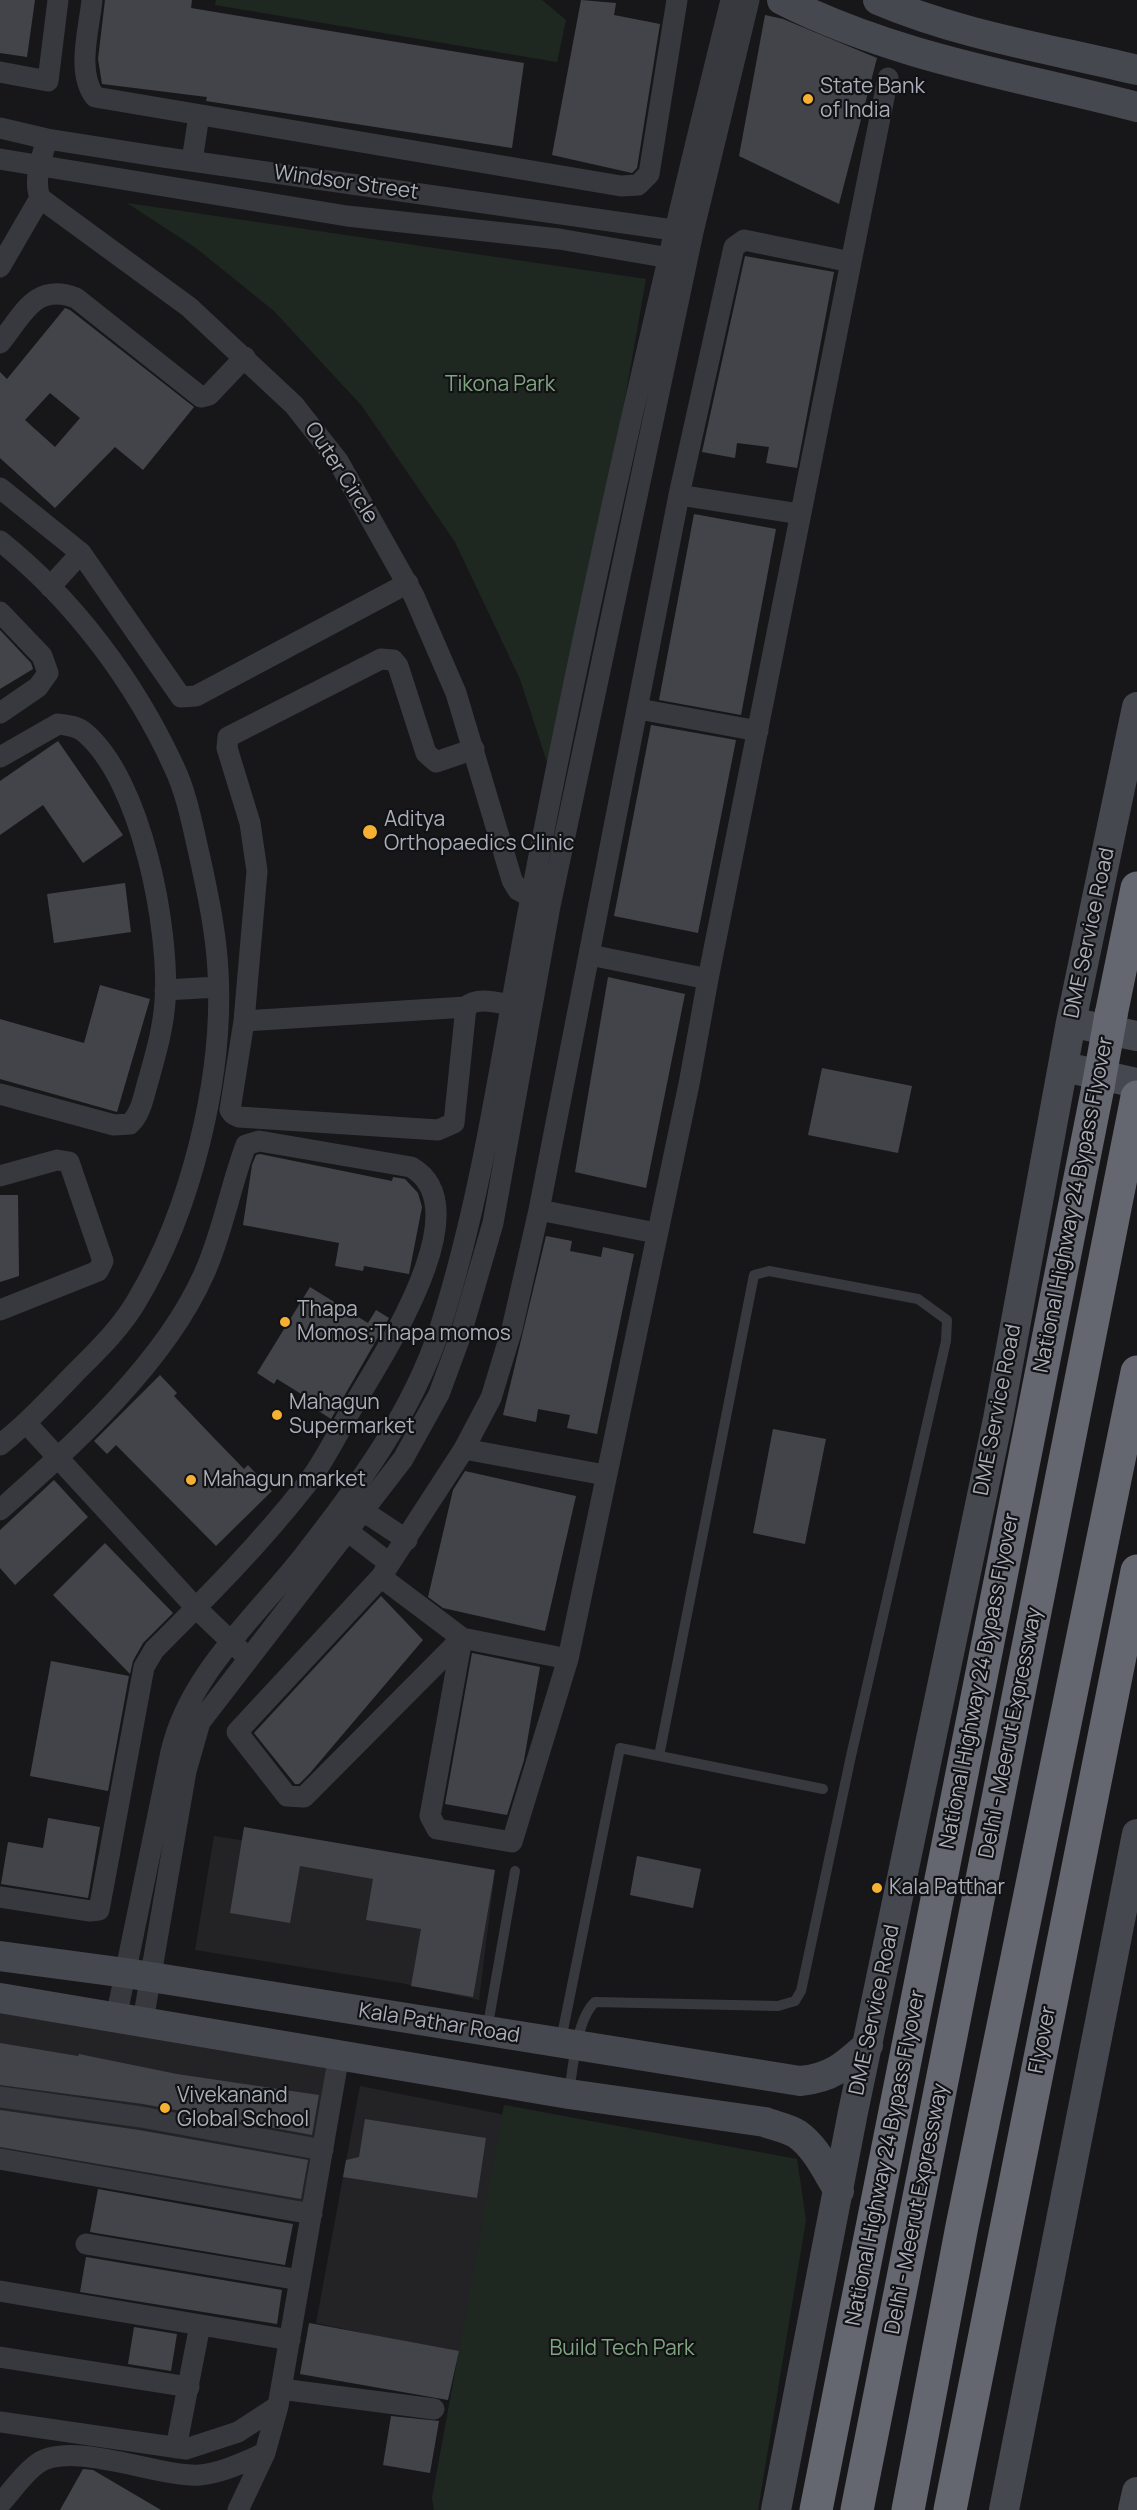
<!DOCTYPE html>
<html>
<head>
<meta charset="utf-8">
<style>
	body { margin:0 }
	canvas { display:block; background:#171719 }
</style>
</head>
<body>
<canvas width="1137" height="2510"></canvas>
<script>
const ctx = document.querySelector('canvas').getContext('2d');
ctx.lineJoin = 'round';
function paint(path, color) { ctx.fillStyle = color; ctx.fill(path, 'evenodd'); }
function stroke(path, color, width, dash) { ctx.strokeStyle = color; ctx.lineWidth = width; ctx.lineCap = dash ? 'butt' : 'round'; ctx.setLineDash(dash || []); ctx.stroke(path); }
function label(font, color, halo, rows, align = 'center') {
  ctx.font = font + ' Manrope,sans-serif'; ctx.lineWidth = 4.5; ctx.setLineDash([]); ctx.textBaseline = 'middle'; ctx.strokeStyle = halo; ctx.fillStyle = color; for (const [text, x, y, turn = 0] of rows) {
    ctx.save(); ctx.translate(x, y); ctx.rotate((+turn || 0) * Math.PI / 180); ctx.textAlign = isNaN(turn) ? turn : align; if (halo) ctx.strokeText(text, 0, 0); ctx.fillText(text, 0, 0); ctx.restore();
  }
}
const built = new Path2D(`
	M214,1836L494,1879L479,2000L401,1983L195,1950Z
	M0,1999L339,2055L312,2214L0,2161Z
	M360,2086L516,2117L470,2356L316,2323Z`);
const green = new Path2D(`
	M216,0H542L566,20L557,62L215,5Z
	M127,203L646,279L556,790L520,679L455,542L362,406L274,311L196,248Z
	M504,2105L797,2159L806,2220L758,2510H434L432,2498Z`);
const building = new Path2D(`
	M0,0H35L27,57L0,53Z
	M105,0H192L191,8L524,63L512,148L206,101L207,97L102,84L98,59Z
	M581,0L616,3L614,15L660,24L637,168L632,173L552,155Z
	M765,15L783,19L877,58L839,204L739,156Z
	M745,256L834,272L797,468L766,463L769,447L737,443L735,458L702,452Z
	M65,308L70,310L194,407L143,470L115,447L55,508L0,458V372L7,379ZM50,393L80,418L55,447L25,420Z
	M694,514L776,529L741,715L659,700Z
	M0,630L31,663L33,669L0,689Z
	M651,725L736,740L698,933L614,916Z
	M58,741L123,835L83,863L43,805L0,835V781Z
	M125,883L131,932L54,943L47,894Z
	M608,977L685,994L646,1188L575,1172Z
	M100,985L150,999L117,1112L0,1079V1019L84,1043Z
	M822,1068L912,1086L898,1153L808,1135Z
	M260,1154L392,1181L393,1177L405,1179L418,1193L422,1207L409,1274L364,1266L363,1271L335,1266L339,1243L243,1225L252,1165L256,1155Z
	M0,1195H18L19,1276L0,1282Z
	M546,1236L572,1241L570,1251L601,1257L603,1247L634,1254L597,1434L567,1428L570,1415L538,1409L536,1422L503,1415Z
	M310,1287L368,1323L376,1310L389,1318L331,1419L314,1408L317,1404L290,1387L277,1379L274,1384L257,1373Z
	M160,1375L177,1393L174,1396L212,1436L244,1469L248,1465L272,1491L216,1546L116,1445L107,1454L94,1441Z
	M773,1429L826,1439L805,1544L753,1533Z
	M465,1471L576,1496L545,1631L443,1608L428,1597L453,1490Z
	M54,1480L88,1517L15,1585L0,1568V1530Z
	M105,1543L173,1613L143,1643L133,1661L130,1674L53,1595Z
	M381,1596L423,1640L310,1773L299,1784H295L254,1733Z
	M472,1653L540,1667L524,1760L507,1815L445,1804Z
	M51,1661L129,1676L108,1791L30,1776Z
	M48,1818L100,1827L88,1898L1,1884L8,1842L43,1848Z
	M244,1827L495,1870L473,1997L411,1986L421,1929L366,1920L373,1879L300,1866L290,1923L230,1913Z
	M637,1856L701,1869L693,1908L630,1895Z
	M0,2043L78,2056L79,2054L177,2074L319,2095L312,2135L143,2104L0,2085Z
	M0,2110L139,2130L308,2160L301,2199L0,2147Z
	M365,2119L486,2138L477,2198L343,2177L346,2160L359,2157Z
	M98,2189L293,2224L285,2265L90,2232Z
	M86,2257L282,2290L277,2324L80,2292Z
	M309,2323L459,2351L448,2400L300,2374Z
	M134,2327L177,2334L171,2371L128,2364Z
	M391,2416L439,2421L430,2473L383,2465Z
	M83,2469L93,2470L161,2510H60Z`);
const lane = new Path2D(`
	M487,2030L515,1871
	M561,2040L620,1748L823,1789
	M569,2093C573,2068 576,2020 595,2002L778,2006L795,2001L801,1991L851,1756L946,1341L947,1320L918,1299L769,1271L754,1275L659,1756`);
const street = new Path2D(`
	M92,0C89,30 76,72 95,97L621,186L638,185L649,174L677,0
	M0,72L48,81L58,0
	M0,128L47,139L162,157L687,232
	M47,139C42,157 33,179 40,198L189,307L294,405L338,461L414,596L456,693L512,880L518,890L540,902
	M0,159L347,216L559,239L681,260
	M192,161L199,115
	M0,267L40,198
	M0,343C23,315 35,282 76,298L201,397L209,395L245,357
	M0,488L81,553L181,697L196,696L408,583
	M679,495L800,514
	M0,541C74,600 135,682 174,767C187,794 193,828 200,858C208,895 216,932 218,971C224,1077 191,1211 136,1302C120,1329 97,1351 75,1373C51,1398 27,1423 0,1445
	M50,587L81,553
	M0,612L42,656L48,673L38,687L0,713
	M639,709L758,731
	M474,749L436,762L426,753L398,666L393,660L381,659L228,737L227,748L250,823L257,871L244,1021L230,1110L233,1114L239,1117L438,1130L454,1123L466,1007C477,996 499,1003 512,1005
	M0,757L58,724C67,725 77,726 84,732C142,780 170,930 165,1002C163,1029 156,1053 149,1078C144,1094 142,1112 130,1124L114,1125L0,1094
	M590,955L708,979
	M165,990L218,987
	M244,1021L466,1007
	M0,1176L57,1160L69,1162L103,1261L98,1271L0,1310
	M539,1210L656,1233
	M26,1423L196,1608L242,1652
	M464,1449L605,1475
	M354,1505L407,1540
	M0,1510C73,1445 164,1364 204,1274C223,1232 230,1187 246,1145L259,1141L411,1167C482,1207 382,1356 355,1403C339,1430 325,1461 306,1485C259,1545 207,1597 154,1650L144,1667L99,1910L90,1911L0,1897
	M337,1523L389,1563
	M381,1577L462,1638L568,1659
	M462,1638L304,1797L287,1796L237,1732L381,1577L464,1449L491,1398L512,1329L539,1210L679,495L734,247L744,240L851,262L888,78
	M462,1638L430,1816L437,1829L512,1842L568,1659L689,1084L708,979L851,262
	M116,2018L171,1752C188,1676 254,1618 301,1559C356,1489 412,1414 440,1328C485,1187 503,1041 531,897C589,596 657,297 731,0
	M143,2021L186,1771L200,1722L403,1459L439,1394L460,1337L493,1223L550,906L693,232L749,0
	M0,2097L141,2117L323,2150
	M0,2159L312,2214
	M86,2244L300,2280
	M0,2291L290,2340
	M0,2357L189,2387
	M281,2389L434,2409
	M0,2422L186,2449L238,2432L278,2406
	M176,2448L200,2325
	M0,2504C12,2491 23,2474 37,2464C71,2439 159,2478 200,2475C222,2473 244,2462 265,2453
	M238,2510L265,2453L278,2406L339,2055`);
const secondary = new Path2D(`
	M782,0C894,57 1017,76 1137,107
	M878,0C960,35 1051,49 1137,70
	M1084,1025L1137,1036
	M1078,1070L1137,1083
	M0,1956L126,1973L800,2081C832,2078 846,2065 868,2045
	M0,1998L569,2094L765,2122C775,2126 788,2128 797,2134C816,2147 827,2172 839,2191
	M776,2510L853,2112L998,1419L1071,1022L1137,707
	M1004,2510L1137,1834
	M1133,2510L1137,2492`);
const highway = new Path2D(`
	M1111,1015L1137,888
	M816,2510L1098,1087
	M857,2510L1137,1097
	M908,2510L962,2226L1137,1372
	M950,2510L1137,1571`);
const highwayBridge = new Path2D(`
	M1098,1087L1111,1015`);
const markers = [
	[808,99,6,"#f6b133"],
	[370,832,8,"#f6b133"],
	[285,1322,6,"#f6b133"],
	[277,1415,6,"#f6b133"],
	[191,1480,6,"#f6b133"],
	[877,1888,6,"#f6b133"],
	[165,2108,6,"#f6b133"]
];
const poiNames = [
	["State Bank",820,87],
	["of India",820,111],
	["Aditya",384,820],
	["Orthopaedics Clinic",384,844],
	["Thapa",297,1310],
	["Momos;Thapa momos",297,1334],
	["Mahagun",289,1403],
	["Supermarket",289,1427],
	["Mahagun market",203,1480],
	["Kala Patthar",889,1888],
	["Vivekanand",177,2096],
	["Global School",177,2120]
];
const streetNames = [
	["Windsor Street",346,183,8],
	["Outer Circle",341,473,57],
	["DME Service Road",1090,933,-78],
	["National Highway 24 Bypass Flyover",1074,1205,-79],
	["DME Service Road",998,1410,-79],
	["National Highway 24 Bypass Flyover",980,1681,-79],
	["Delhi - Meerut Expressway",1011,1733,-79],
	["DME Service Road",875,2010,-78],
	["Kala Pathar Road",439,2024,9],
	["Flyover",1043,2040,-79],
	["National Highway 24 Bypass Flyover",886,2158,-79],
	["Delhi - Meerut Expressway",917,2209,-79]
];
const parkNames = [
	["Tikona Park",500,385],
	["Build Tech Park",622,2349]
];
paint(built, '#232326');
paint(green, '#1f2820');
paint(building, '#434449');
stroke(lane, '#38393f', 10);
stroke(street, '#38393f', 21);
stroke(secondary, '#46484f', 30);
stroke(highway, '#646770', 33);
stroke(highwayBridge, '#646770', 33);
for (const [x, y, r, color] of markers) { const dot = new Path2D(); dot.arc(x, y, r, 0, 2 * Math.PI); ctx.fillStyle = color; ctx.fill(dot); stroke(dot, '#121214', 2); }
label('21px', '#a9aeba', '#121214', poiNames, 'left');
label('21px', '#a9aeba', '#121214', streetNames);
label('21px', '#80a581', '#121214', parkNames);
</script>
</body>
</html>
